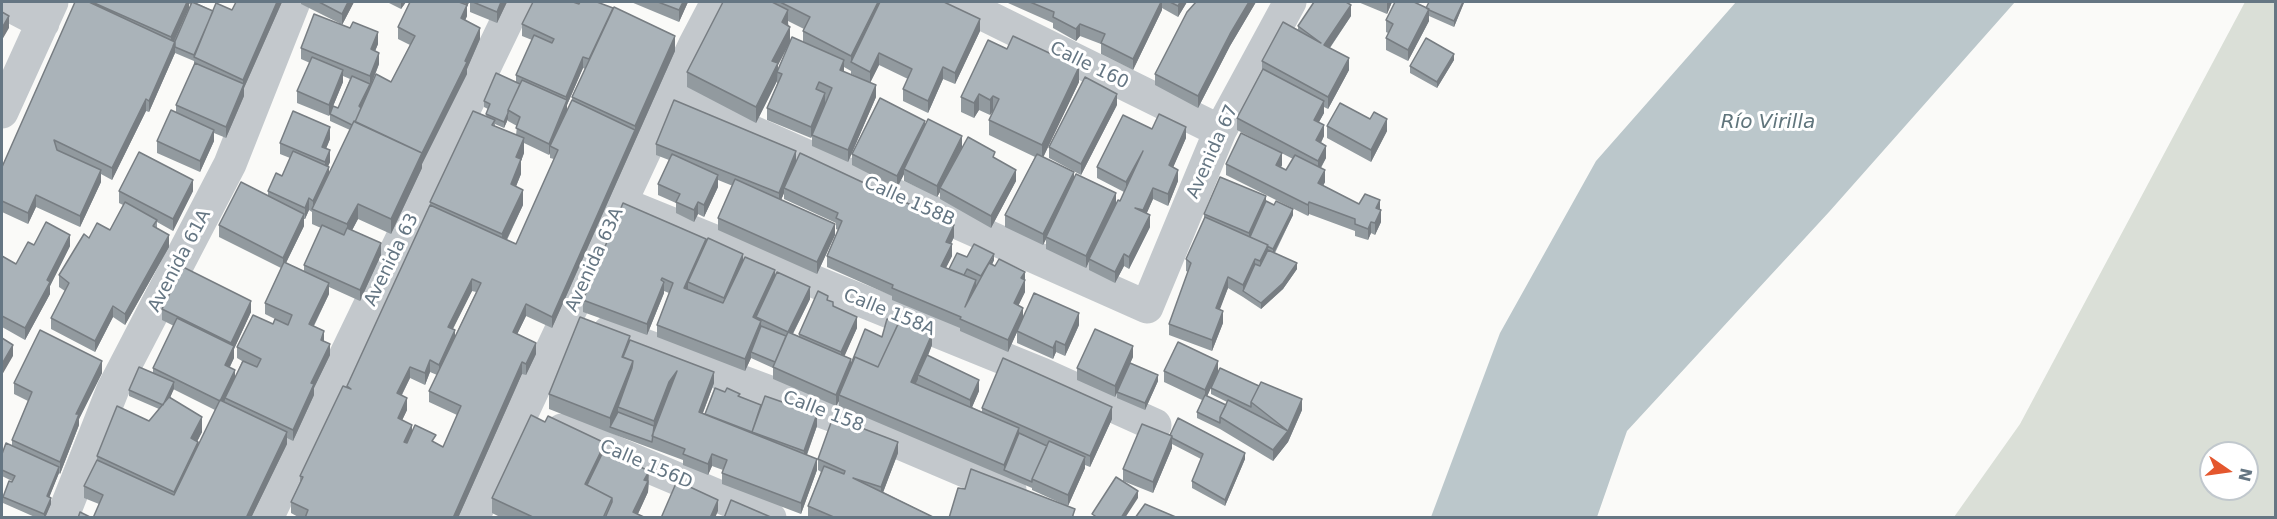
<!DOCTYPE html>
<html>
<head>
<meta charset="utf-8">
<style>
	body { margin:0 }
	#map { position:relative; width:2277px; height:519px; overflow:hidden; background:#fafaf8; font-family:"DejaVu Sans",sans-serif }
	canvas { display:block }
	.frame { position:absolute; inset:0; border:3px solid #657683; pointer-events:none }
	.north { position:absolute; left:2199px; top:441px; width:60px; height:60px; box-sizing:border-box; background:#fff; border:2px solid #c1c8cd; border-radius:50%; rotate:103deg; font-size:16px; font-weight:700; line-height:24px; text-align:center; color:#657683 }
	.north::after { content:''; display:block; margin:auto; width:21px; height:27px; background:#e4572e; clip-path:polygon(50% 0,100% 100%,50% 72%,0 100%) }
</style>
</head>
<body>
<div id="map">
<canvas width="2277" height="519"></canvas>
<div class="frame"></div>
<div class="north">N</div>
</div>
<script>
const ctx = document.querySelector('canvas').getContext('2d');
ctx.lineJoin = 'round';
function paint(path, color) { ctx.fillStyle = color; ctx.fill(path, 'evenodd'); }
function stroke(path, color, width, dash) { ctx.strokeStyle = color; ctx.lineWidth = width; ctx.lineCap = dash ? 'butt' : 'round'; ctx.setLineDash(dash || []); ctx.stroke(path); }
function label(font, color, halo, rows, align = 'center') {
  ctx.font = font + ' "DejaVu Sans",sans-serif'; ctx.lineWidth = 6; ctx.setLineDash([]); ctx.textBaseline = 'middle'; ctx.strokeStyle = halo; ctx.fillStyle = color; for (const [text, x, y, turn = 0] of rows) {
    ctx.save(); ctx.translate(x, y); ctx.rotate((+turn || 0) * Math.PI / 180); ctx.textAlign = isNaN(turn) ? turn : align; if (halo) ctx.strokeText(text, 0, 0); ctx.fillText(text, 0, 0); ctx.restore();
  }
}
const green = new Path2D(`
	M2245,2H2275V517H1954L2020,424ZM2211,453H2247V489H2211Z`);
const water = new Path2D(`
	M1736,2H2015L1829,212L1627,431L1597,517H1431L1500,333L1596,161Z`);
const minor = new Path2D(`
	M3,2L43,23
	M958,2L1220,131
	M672,96L1147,307L1220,131L1290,2
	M2,112L52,2
	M621,203L1042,374L1155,425
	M609,332L850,422L1010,490
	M562,430L770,518
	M62,518L113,389L230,164L294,2
	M267,518L516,2
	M473,518L694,46L717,2`);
const wall = new Path2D(`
	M75,2H195L213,11L232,10L236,2H282L244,88V96L226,138L214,133V141L200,172L157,153V141L176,113V105L194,65V61L175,53L149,112L146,111L112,180L101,174V182L80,227L36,207L28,224L2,212V167ZM189,4L191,5L174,41L189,8Z
	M301,2H354L342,25L378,44L375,51L379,64L370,88L391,82L410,45L398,39V27L410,2H469L467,7V16L465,20L480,39L467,69V74L422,164V168L391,234L358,219L352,230L381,255L360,301L329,287V294L314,326L324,341L330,355L314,388V395L293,441L287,438V444L251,518L99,504L84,498V486L97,460V456L149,421L159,409L129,396V390L153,373V368L174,326L162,320V309L251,312L234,349V358L230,367L235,378L242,361L237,358V347L273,324L275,319L265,314V303L281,268L219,237V225L268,196V191L282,176L290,158L280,154V143L330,139L326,149L330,162L328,166L329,174L350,130L330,121V114L338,108L350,79L343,76V82L329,116L297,103V91L310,63L301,59V48L339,23L301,4ZM309,210L312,212V224L321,228L304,265V271L286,263L304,226V219H305ZM173,389L215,410L198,447L197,442L202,432L170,398Z
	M387,2H406L401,9Z
	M470,2H507L497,23L470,12Z
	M576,2L675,51L552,328L526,316L517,334L536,354L526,375L522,374L458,518H300L291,513V502L300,482V476L347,387L430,205V202L486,116L488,109L484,107V101L516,82V75L532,40L522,36V24ZM583,68L585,69L572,97V100L567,111V105ZM508,119V121L517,126L516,135L495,126V124L504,128ZM524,143L549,155L550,153V158L554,159L516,244L507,240L523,205L516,186L521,174V161L524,153ZM472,291L476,292L455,336L453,329ZM430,372L437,375L429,391V402L457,415L443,447L412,431L402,420L407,410L402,395L410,378L425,385Z
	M631,2H688L679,22Z
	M723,2H944L980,31L955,84L943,79L928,113L903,101V89L908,79L879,65L870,83L876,97L848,162L812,146V136L811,138L767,120V108L777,84V81L756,123L687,87V72ZM788,21L804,29L803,31V42L790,41ZM789,44L778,69V65ZM844,67L851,71V74L870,83L844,72Z
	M1008,2H1187L1178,17L1162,8V10L1133,70L1101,54V44L1080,36L1076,41L1053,28V23L1008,3Z
	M1196,2H1256L1230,46L1198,108L1155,85V74Z
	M1358,2H1392L1387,14Z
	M1464,2L1454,27L1429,16V21L1408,61L1386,50V38L1388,33L1386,32V20L1426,8Z
	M1351,16L1330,48L1349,70L1328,109L1324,107V113L1319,122L1324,136L1321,143L1326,158L1321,168L1325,182L1323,186L1359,204L1380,210L1381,222L1375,235L1371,233L1368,240L1355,236V231L1309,214L1308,216L1226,175V164L1282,165L1281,167L1286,170L1293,159L1237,130V118L1262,70V61L1298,30V26Z
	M1454,60L1437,88L1410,73V66Z
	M1079,82L1043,157L1116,204L1120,201L1124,192L1097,178V167L1152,129L1186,138L1173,167L1178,181L1168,206L1153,199L1146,214L1150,227L1129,269L1124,266L1115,283L1089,270V261L1086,268L1046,249V239L1043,245L1005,227V215L1035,157L989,135V120L993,111L990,115L979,110L974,118L961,112V97Z
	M1117,105L1081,175L1049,158V147Z
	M925,126L962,147L995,159L1016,181L991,228L940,199V192L937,197L904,181V174L897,188L852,165V154Z
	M1327,126L1387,131L1371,162L1327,138Z
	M656,144L796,161L954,237L951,244L952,256L946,268L949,269L967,257L994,260L992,265L995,266L1025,272V292L1018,305L1023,318L1079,325L1065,356L1056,352L1053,359L1017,343V332L1008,352L960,331V328L892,300V296L827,267V256L838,230L836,229V223L784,199V193L781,200L835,235L817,274L718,230V218L733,186L718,180V187L704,217L698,214L694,222L676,213V203L658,195V184L669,160L656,155Z
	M119,191H193L173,231L157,222V228L169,247L125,325L113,317L95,352L51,329V318L65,291L59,287V275L89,238L110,230L123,205L119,203Z
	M1266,201L1293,215L1275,253L1297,269L1283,289L1261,309L1243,297L1228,288L1219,310L1223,323L1212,351L1169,335V324L1188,272L1186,271V259L1204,219V214Z
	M706,242L775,276L810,299L793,334L799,336V334L828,300L857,328L844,356L851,365L882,337L932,345L928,356L979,391L972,407L982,412V408L1112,419L1090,467L1085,465V468L1068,506L1075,518L1065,505L1032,490V488L839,406V401L836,406L773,379V368L751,358L745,371L657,337V325L669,293L664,291V293L647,335L583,312V300Z
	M34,245L70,246L50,286V294L25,340L2,327V256L16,264Z
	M630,340L714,383L703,413L705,414L740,397L817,426L807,455L817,470L801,514L722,484V473L723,470L712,466L708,475L683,465V460L610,433L549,409V394Z
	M1133,357L1130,363L1158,381L1145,410L1117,398V392L1121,384L1115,397L1077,380V368Z
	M1164,371L1218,372L1302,410L1288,442L1273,461L1220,429L1197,418V412L1202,400L1164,382ZM1211,388V394L1227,402L1226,405L1207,396Z
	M102,373L79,419V425L60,474L59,473L49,497L51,504L45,518H37L3,503V497L12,481L2,476V454L12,446V440L28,401L14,394V383Z
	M1170,435L1245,459L1225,506L1192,488V481L1201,459L1172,444V448L1153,493L1123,481V469Z
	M605,450L649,482L648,492L638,514L646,518H502L492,513V498Z
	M898,453L883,492L935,518L808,517V506L821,472L818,470V459Z`);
const shadedWall = new Path2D(`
	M187,2H189V8L171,48V37Z
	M277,2H282L244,88V96L226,138V127L243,87V80Z
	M348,2H354L342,25V14Z
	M401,2H406L401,9Z
	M466,2H469L467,7V16L461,30V18Z
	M501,2H507L497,23V12Z
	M683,2H688L679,22V10Z
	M878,2H886L851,62V71V56Z
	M1161,2H1162V10L1133,70V59Z
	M1180,2H1187L1178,17V6Z
	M1249,2H1256L1230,46L1198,108V96L1230,34Z
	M1387,2H1392L1387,14Z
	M1463,2H1464V3L1454,27V21Z
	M1351,5V16L1324,56V45Z
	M1429,9V21L1408,61V50Z
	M788,10V25L782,38V22Z
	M9,16V28L2,40V28Z
	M980,19V31L955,84V73Z
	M1080,24V36L1076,41V29Z
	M790,27V42L778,65L777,81L756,123V107L772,61Z
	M480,28V39L467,69V74L422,164V168L391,234V219Z
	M378,32V44L371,61V49Z
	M675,36V51L552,328V317L635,130V126Z
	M175,42V53L149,112V101Z
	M379,53V64L370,87V76Z
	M879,53V65L870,83V72Z
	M1454,54V60L1437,88V82Z
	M583,57V68L567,105V112L550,146V153L549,155V144L566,104V97Z
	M1349,58V70L1328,109V97Z
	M844,60V71L840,82V70Z
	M943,67V79L928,113V101Z
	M1079,67V82L1042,160V145Z
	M343,70V82L329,116V105Z
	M370,84V91L359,112V106Z
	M876,85V97L848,162V150Z
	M825,93V104L811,138V127Z
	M979,94V110L974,118V103Z
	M1117,94V105L1081,175V164Z
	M993,96V111L990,115V100Z
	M146,99V111L112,180V168Z
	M1324,101V113L1314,131V120Z
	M508,113V119L504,128V122Z
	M1387,119V131L1371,162V150Z
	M925,121V132L904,169V174L897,188V176Z
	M1324,125V136L1316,152V140Z
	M330,127V139L322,158V147Z
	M1186,127V138L1169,177V165Z
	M214,130V141L200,172V161Z
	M962,136V147L940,188V192L937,197V186Z
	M524,138V153L521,161V174L511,199V184L516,157Z
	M1326,146V158L1318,172V161Z
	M330,150V162L325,173V162Z
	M796,151V163L784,188V193L779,205V193Z
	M1143,151L1126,193V182Z
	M1282,153V165L1276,177V165Z
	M329,167V178L313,209V201Z
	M101,170V182L80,227V216Z
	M1016,170V181L991,228V216Z
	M1178,170V181L1168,206V194Z
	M1325,170V182L1318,195V183Z
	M1074,172V184L1043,245V234Z
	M718,175V187L704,217V205Z
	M193,180V191L173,231V219Z
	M1153,188V199L1143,222V210Z
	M523,190V205L502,249V234Z
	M1116,193V204L1086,268V256Z
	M36,195V207L28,224V213Z
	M1266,196V207L1249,238V233Z
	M309,198V210L305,219V208Z
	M1380,200V212L1376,208Z
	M698,202V214L694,222V210Z
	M1309,202V214L1308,216V205Z
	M358,204V219L347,240V224Z
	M1293,209V215L1273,255V249Z
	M1381,210V222L1375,235V223Z
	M304,214V226L283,269V258Z
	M1150,215V227L1129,269V257Z
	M1371,222V233L1368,240V229Z
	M835,224V235L817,274V262Z
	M954,225V237L946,253V242Z
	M70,235V246L50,286V294L25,340V328L47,280Z
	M169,235V247L125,325V314Z
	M706,239V250L688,282V290L684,288Z
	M381,243V255L360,301V290Z
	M952,244V256L941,277V266Z
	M1268,245V256L1260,272V261Z
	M743,254V265L724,309V298Z
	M994,254V260L983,283V277Z
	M1124,254V266L1115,283V272Z
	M1255,259V270L1243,291V285Z
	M1297,263V269L1283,289L1261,309V303Z
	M775,270V282L756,317V324L753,317Z
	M1025,272V292L1014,315V303L1021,278Z
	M1228,277V288L1216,320V308Z
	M472,279V291L448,338V327Z
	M976,280V291L965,307Z
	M664,282V293L647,335V324Z
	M329,283V294L309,335V324Z
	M810,287V299L788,343V332Z
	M251,301V312L234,349V358L225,376V365L231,352V343Z
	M526,304V316L513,343V332Z
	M113,306V317L95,352V341Z
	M1023,308V319L1008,352V340Z
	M1223,311V323L1212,351V340Z
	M1079,313V325L1065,356V345Z
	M857,317V328L841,364V352Z
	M761,321V332L751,352V358L745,371V359Z
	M455,330V341L439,376V365Z
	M324,331V343L321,340Z
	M932,334V345L919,376L918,375V379L911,393V382Z
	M1056,341V352L1053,359V348Z
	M536,343V354L526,375V364Z
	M330,344V355L314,388V395L293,441V430L311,383Z
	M13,345V356L2,375V364Z
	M1133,346V357L1115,397V386Z
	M851,359V370L839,395V401L836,406V395Z
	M430,360V372L425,385V373Z
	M102,361V373L79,419V425L60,474V462L76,414Z
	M633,361V376L618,407V413L610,427V418Z
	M1218,361V372L1205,401V390Z
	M522,362V374L458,518H453Z
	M410,367V378L397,404V393Z
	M235,370V381L225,398V400L220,412V401Z
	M677,371L653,437L654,421L669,382Z
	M714,372V383L699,423V412Z
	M1158,375V381L1145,410V403Z
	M979,380V391L970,412V400Z
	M174,382V389L164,411V405Z
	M407,398V410L398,429V418Z
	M1302,399V410L1288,442L1273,461V450Z
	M1112,407V419L1090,467V456Z
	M817,414V426L804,462V451Z
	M202,417V432L191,453V438Z
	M412,425V436L404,454V442Z
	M1019,428V439L1004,470V465Z
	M287,432V444L251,518H246Z
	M1172,436V448L1153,493V482Z
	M198,442V458L174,507V492Z
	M898,442V453L881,498V487Z
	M605,443V458L590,490L585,484Z
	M1245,453V459L1225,506V500Z
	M712,454V466L708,475V464Z
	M1085,457V468L1068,506V495Z
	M817,459V470L801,514V503Z
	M59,467V473L47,503V496Z
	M649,471L648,492L636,518L633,512L644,480Z
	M1138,491V498L1125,518H1121Z
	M51,498V504L45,518H44V514Z
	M718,500V511L715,518H710Z`);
const building = new Path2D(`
	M75,2H89L175,42L149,101L146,99L112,168L54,140L57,150L101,170L80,216L36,195L28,213L2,201V167Z
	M92,2H187L171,37Z
	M192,2L213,11L194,55L175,47V42L173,46Z
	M236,2H277L243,80L194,57L216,3L232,10Z
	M319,2H348L342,14Z
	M410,2H459L467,5L461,18L480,28L465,61L467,62L422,153L355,122L376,74L391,82L415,36L398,27Z
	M473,2H501L497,12Z
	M533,2H573L579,4L580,2H597L613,8L589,59L583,57L566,97L516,75L534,35L552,43L554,39L522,24Z
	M658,2H683L679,10Z
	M723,2H772L788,10L782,22L790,27L772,61L778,63L756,107L687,72Z
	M780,2H878L851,56L803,31L810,17Z
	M880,2H944L980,19L955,73L943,67L928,101L903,89L912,69L879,53L870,72L851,62Z
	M1030,2H1161L1133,59L1101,43L1105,34L1080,24L1076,29L1053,17L1054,12Z
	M1170,2H1180L1178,6Z
	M1196,2H1249L1230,34L1198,96L1155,74L1187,12Z
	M1314,2H1346L1351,5L1324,45L1349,58L1328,97L1262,61L1283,22L1321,43L1298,26Z
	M1395,2H1414L1429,9L1408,50L1386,38L1393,24L1386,20Z
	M1429,2H1463L1454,21L1429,10L1426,8Z
	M614,7L675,36L635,126L572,97Z
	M2,12L9,16L2,28Z
	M314,14L350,28L353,22L378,32L371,49L379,53L370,76L301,48Z
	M1013,36L1079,67L1042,145L989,120L999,99L993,96L990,100L979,94L974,103L961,97L988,40L1007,49Z
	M792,37L844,60L840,70L876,85L848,150L812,135L832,88L819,82L816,89L825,93L811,127L767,108L782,74L777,72Z
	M1426,38L1454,54L1437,82L1410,66Z
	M312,57L343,70L329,105L297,91Z
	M195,63L244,84L226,127L176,105Z
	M1263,69L1324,101L1314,120L1324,125L1316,140L1326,146L1318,161L1237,118Z
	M496,73L520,84L508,110V113L504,122L486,114L490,104L484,101Z
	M352,76L370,84L359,106L361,108L355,122L354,121L352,125L330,114L333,106L338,108Z
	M1085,77L1117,94L1081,164L1049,147Z
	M522,80L567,100L549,144L516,128L520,117L508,110Z
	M880,98L925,121L897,176L852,154Z
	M572,100L635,130L552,317L526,304L513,332L536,343L526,364L522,362L453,518H305L308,510L291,502L303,477L300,476L343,386L351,389L347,386L430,205L516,244L558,150L550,146ZM472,279L481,283L429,391L461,406L443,447L432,441L436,435L415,425L407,443L404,442L412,425L398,418L407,398L397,393L410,367L425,373L430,360L439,365L455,330L448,327Z
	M674,100L796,151L779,193L656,144Z
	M1340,103L1370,119L1374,112L1387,119L1371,150L1327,126Z
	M171,110L214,130L200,161L157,141Z
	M293,111L330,127L322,147L330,150L325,162L280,143Z
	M473,111L495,120L492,125L524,138L516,157L521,159L511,184L523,190L502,234L430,202Z
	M1159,114L1186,127L1169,165L1178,170L1168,194L1153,188L1143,210L1135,208L1150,215L1129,257L1124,254L1115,272L1089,259L1118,200L1120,201L1143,151L1126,182L1097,167L1123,115L1152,129Z
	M928,119L962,136L937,186L904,169Z
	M354,121L422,153L391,219L358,204L347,224L312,209Z
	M1241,133L1282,153L1276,165L1286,170L1295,155L1325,170L1318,183L1359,204L1365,194L1380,200L1376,208L1381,210L1375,223L1371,222L1368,229L1355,224V219L1309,202L1308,205L1226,164Z
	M968,137L995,152L993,157L1016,170L991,216L940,188Z
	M293,151L329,167L313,201L309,198L305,208L268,191L276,173L282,176Z
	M139,152L193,180L173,219L119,191Z
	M800,153L954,225L946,242L952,244L941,266L976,280L965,307L989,263L995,266L999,259L1025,272L1021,278L1025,280L1014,303L1023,308L1008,340L960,319L961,317L892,288L893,285L827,256L842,221L836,218L838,213L784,188Z
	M672,154L718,175L704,205L698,202L694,210L676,202L680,194L658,184Z
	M1037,154L1074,172L1043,234L1005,215Z
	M1076,174L1116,193L1086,256L1046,237Z
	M1220,177L1266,196L1249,233L1204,214Z
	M735,179L835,224L817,262L718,218Z
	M241,182L304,214L283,258L219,225Z
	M1266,201L1274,205L1276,201L1293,209L1273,249L1267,246L1268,245L1250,237Z
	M125,202L157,220L153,226L169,235L125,314L113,306L95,341L51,318L69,283L59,275L84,234L89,238L97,223L110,230Z
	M623,203L706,239L684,288L723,303L745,257L775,270L753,317L761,321L745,359L657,325L673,283L662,278L661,280L664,282L647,324L583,300Z
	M1205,217L1268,245L1260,261L1255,259L1243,285L1228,277L1216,308L1223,311L1212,340L1169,324L1191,263L1186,259Z
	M46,222L70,235L47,280L50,282L25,328L2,316V256L16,264L28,242L34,245Z
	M322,225L344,235L347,228L381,243L360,290L304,265Z
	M708,238L743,254L724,298L688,282Z
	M974,244L994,254L981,276L967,269L964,275L949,269L957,253L967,257Z
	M1268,250L1297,263L1283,283L1261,303L1243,291L1255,264L1260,266Z
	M284,262L329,283L309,324L324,331L321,340L330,344L311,383L314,384L293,430L225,398L243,361L257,367L261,359L237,347L253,315L273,324L275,319L288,325L292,315L265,303Z
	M183,267L251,301L231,343L162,309Z
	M777,272L810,287L788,332L851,359L836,395L773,367L788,332L756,317Z
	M818,291L828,296L827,300L833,302V306L857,317L841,352L799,334Z
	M1034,293L1079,313L1065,345L1056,341L1053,348L1017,331Z
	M580,317L630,336L622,357L633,361L610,418L549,394Z
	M177,318L234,346L225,365L235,370L220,401L153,368Z
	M887,319L898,324L878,367L855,357L851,364L865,329L882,337Z
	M900,320L932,334L911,382L1019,428L1004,465L839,395L855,357L878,367Z
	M761,326L786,336L775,362L751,352Z
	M1095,329L1133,346L1115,386L1077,368Z
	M40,330L102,361L76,414H79L60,462L12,440L32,392L14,383Z
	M2,338L13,345L2,364Z
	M630,340L714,372L699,412L817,459L801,503L722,473L727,460L712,454L708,464L683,454L685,449L652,436L677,371L669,382L654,421L618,407L632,368L633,361L623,357Z
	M1178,342L1218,361L1205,390L1164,371Z
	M927,355L979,380L970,400L918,375Z
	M1003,358L1112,407L1090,456L982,408Z
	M1130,363L1158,375L1145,403L1117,392Z
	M139,367L174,382L165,401L163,405L129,390Z
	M1220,368L1259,386L1251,402V407L1211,388Z
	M1261,382L1302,399L1288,431L1273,450L1220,417L1228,400L1288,431L1251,402Z
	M715,388L725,392L727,388L740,394L738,396L761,405L752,432L705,414Z
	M1205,395L1226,405L1220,417V423L1197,412Z
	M765,396L817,414L804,451L752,432Z
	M169,397L202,417L191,438L198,442L174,492L97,456L117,406L149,421Z
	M220,400L287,432L246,518H93L103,495L84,486L97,460L174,495Z
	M618,412L654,426L652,442L610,427Z
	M531,415L545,422L548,416L605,443L585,484L612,498L603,518H535L492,498Z
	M833,417L898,442L881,487L853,478L935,518H836L808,506L824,466L844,474L845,471L818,459Z
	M1178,418L1245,453L1225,500L1192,481L1203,454L1172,438V436L1170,435Z
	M1142,424L1172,436L1153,482L1123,469Z
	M1019,433L1047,446L1032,479V482L1004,470Z
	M1049,441L1085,457L1068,495L1032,479Z
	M6,443L59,467L47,496L51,498L44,514L3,497L9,481L12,482L15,476L2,470V454Z
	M604,450L649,471L644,480L648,481L633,512L646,518H605L612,502V498L587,485Z
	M971,469L1075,509L1072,518H949L958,488L965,489Z
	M1116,477L1138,491L1121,518H1098L1092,514Z
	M677,481L718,500L710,518H661Z
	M731,500L773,518H724Z
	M1145,504L1178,518H1135Z
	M80,512L92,518H78Z`);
const streetNames = [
	["Calle 160",1089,66,26],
	["Avenida 67",1213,152,-66],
	["Calle 158B",909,202,24],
	["Avenida 63",392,260,-64],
	["Avenida 63A",595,260,-65],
	["Avenida 61A",180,261,-62],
	["Calle 158A",889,313,22],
	["Calle 158",823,412,21],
	["Calle 156D",646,465,23]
];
const waterNames = [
	["Río Virilla",1768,123]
];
paint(green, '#dadfd7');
paint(water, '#bbc7cb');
stroke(minor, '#c3c8cc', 33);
paint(wall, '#929a9f');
paint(shadedWall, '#777d82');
paint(building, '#aab3b9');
stroke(building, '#777d82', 1.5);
label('18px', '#657683', '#fff', streetNames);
label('italic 20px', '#60757c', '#fff', waterNames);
</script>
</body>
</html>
